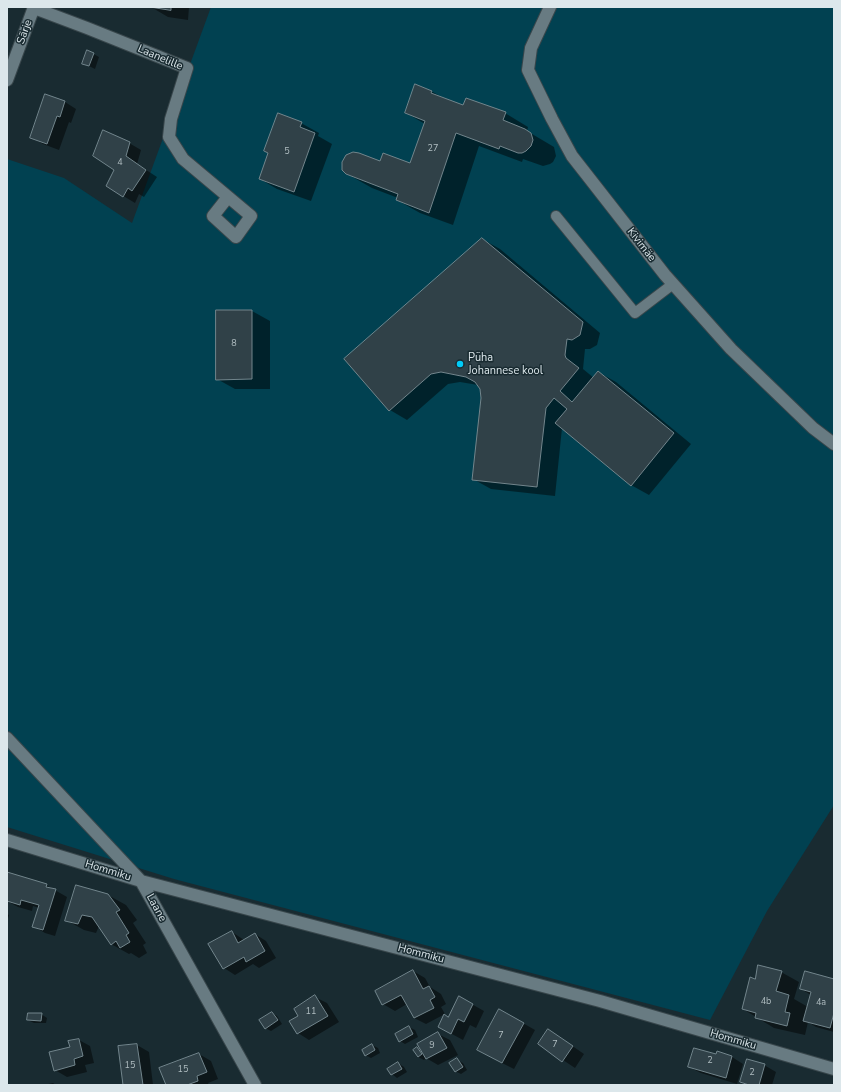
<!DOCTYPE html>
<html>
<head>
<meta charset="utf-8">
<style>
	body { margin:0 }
	#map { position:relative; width:841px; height:1092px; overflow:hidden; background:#192b31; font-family:"Nunito Sans",sans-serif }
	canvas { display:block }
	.frame { position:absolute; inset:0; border:8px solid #dce7eb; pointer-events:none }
</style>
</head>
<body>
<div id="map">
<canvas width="841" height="1092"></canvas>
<div class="frame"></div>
</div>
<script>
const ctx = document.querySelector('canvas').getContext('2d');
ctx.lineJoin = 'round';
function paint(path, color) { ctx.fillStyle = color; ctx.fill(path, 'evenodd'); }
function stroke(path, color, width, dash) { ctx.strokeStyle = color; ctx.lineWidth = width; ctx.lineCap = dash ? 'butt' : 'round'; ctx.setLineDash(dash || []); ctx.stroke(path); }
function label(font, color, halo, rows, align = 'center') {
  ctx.font = font + ' "Nunito Sans",sans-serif'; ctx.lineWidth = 3; ctx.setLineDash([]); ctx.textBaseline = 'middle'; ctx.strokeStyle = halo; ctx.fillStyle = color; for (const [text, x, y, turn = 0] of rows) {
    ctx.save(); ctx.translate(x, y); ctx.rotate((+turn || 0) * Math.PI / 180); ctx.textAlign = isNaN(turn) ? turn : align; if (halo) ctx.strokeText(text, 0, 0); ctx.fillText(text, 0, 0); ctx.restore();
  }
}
const green = new Path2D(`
	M211,7H834V805L767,911L710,1020L174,879L7,827V159L64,178L132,223Z`);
const shadow = new Path2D(`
	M151,7H189L188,20L168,17Z
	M88,51L99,57L95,69L83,63Z
	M431,91L447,100L464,107L505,113L528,127L527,131L554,147L556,156L553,162L550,164L543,166L523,159L522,162L479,146L453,225L420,213L397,200L398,198L372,188L349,175L381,162L410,164L425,124L406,113Z
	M65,102L76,109L71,123L69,122L59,150L43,144L31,137Z
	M301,123L319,133L318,136L332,144L311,201L277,189L260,179Z
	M129,143L141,150L137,164L157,177L144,197L139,194L135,203L107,186Z
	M482,239L500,249L600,333L597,345L590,349H585L583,369L594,378L598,372L616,382L691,444L649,495L631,485L562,428L555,496L491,489L473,479L482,398L481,388L478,385L460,382L448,384L407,420L390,410Z
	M217,311H252L270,321V389H235L217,379Z
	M7,873L46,885L67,897L55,936L45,933L33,926L39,908L33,906L32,911L18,907L7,901Z
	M108,895L126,905L137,920L133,923L146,943L143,945L147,953L139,958L131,953L129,954L111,944L99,926L96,933L84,930L66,920Z
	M7,914L9,915L7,922Z
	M232,932L244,940L255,934L266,941L276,958L259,968L253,964L235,975L224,968Z
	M413,971L425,978L430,987L441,994L446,1004L441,1007L445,1014L426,1024L414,1018L407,1004L395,1011L383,1004Z
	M781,972L799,982L794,999L808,1007L811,995L801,989L834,980V1032L816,1027L808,1022L805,1035L774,1028L743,1009L755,980Z
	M315,997L327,1003L339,1022L309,1040L298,1033L299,1016Z
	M459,997L484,1011L476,1028L470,1025L463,1040L439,1027L449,1018Z
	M500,1010L535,1030L514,1069L490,1057Z
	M272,1013L277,1016L282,1024L271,1031L265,1028Z
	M41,1014L47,1018L46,1023H34L28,1020Z
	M409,1027L415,1030L418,1037L405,1044L400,1041Z
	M549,1030L584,1054L575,1068L539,1044Z
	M438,1034L450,1040L458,1055L438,1065L426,1058L424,1060L418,1057L417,1048L422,1051Z
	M79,1040L90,1046L94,1063L85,1065L87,1072L67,1077L55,1070L71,1048Z
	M137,1045L149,1052L153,1085H124L119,1047Z
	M372,1045L378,1048L380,1053L371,1058L365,1055Z
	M199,1054L211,1061L218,1079L208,1083L209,1085H167Z
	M732,1057L743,1064L737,1084L701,1073L689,1067Z
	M457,1060L463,1063L467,1070L461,1074L455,1071Z
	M398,1063L404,1067L407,1072L397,1078L392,1074Z
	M764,1065L776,1072L772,1085H746L741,1082Z
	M53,1083L56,1085H44Z`);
const building = new Path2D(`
	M150,7H171V10Z
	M87,50L94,53L89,66L82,64Z
	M415,84L432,91L431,93L463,105L466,98L506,112L503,120L525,129L531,133L533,140L531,146L526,151L522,153H518L500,146L499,149L456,133L429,213L396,200L398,194L346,174L342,170V162L346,155L353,152L359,153L380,161L383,153L410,163L425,121L405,113Z
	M45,94L65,101L60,117L57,116L47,144L30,138Z
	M278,113L302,122L300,127L315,133L294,192L259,179L268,153L264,151Z
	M103,130L130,142L126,156L146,170L132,191L128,188L123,197L106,186L114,170L93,156Z
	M482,238L583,322L580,335L572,340L567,339L565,355L566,358L579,368L560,391L572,402L598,371L674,433L631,486L555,423L567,409L554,398L546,408L537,487L472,480L481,398L480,389L475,382L466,377L441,372L431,374L389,411L344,359Z
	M216,310H252V379L216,380Z
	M7,872L47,884L46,887L56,889L43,930L32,927L39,905L21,900L20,905L7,901Z
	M76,885L108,894L120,910L116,912L129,933L126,935L130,942L120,948L116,941L111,945L92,917L82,915L78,924L65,921Z
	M232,931L238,943L255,933L265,951L246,962L244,957L223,969L208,944Z
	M758,965L782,971L776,991L789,995L785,1012L790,1013L787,1026L755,1018L756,1013L742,1009L750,977L755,979Z
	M413,970L423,989L429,986L435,997L430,1000L434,1008L414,1018L401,995L382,1005L375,991Z
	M805,971L834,979V1013L830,1028L803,1021L811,992L800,989Z
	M315,995L328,1016L297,1034L289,1021L298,1016L294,1009Z
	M459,996L473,1004L464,1022L458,1019L451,1034L438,1027L444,1014L448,1017Z
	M499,1009L524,1023L502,1063L477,1050Z
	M272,1012L278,1020L265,1029L259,1020Z
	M28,1013H42L41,1021L27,1020Z
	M409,1026L413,1034L399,1042L395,1034Z
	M548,1029L573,1046L562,1062L538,1044Z
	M438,1032L447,1048L426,1059L417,1044Z
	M79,1039L83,1056L74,1059L75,1065L54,1071L49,1052L70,1047L68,1041Z
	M137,1044L143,1085H123L118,1046Z
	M372,1044L375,1050L365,1056L362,1050Z
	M417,1047L422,1054L418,1057L413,1050Z
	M694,1048L716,1054L717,1051L732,1056L726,1078L688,1067Z
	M199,1053L207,1072L197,1076L198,1081L187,1085H166L159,1068Z
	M457,1058L463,1067L455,1072L449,1063Z
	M747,1059L765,1064L759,1085H749L740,1082Z
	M398,1062L402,1069L391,1075L387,1069Z`);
const lane = new Path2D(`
	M556,216L635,313L673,284`);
const street = new Path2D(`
	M550,7L531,48L528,70L552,119L572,156L665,275L731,349L813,428L834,444
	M34,8L87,28L187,68L171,119L169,137L183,159L251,216L236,237L213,216L228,197
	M7,80L34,7
	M7,738L141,881L255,1085
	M7,840L141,881L600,1001L834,1069`);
const markers = [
	[460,364,4,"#00cbf8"]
];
const numberNames = [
	["27",433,149],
	["5",287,152],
	["4",120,163],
	["8",234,344],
	["4b",766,1002],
	["4a",821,1003],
	["11",311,1012],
	["7",501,1036],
	["7",555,1045],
	["9",432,1046],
	["2",710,1061],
	["15",130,1066],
	["15",183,1070],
	["2",752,1073]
];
const streetNames = [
	["Särje",25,32,-70],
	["Laanelille",160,58,23],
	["Kivimäe",641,245,52],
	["Hommiku",108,871,17],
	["Laane",156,908,61],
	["Hommiku",421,954,15],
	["Hommiku",733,1040,16]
];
const poiNames = [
	["Püha",468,358],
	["Johannese kool",468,371]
];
paint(green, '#014151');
paint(shadow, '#0007');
paint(building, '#304148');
stroke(building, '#72858c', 1);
stroke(lane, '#38464b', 12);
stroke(street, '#38464b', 14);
stroke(lane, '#687b82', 10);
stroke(street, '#687b82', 12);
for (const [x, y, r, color] of markers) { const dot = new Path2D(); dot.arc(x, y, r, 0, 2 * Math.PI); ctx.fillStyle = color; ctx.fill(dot); stroke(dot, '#192b31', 1.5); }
label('9px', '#b1bec2', null, numberNames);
label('11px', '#dce7eb', '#192b31', streetNames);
label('11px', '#dce7eb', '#192b31', poiNames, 'left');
</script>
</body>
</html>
